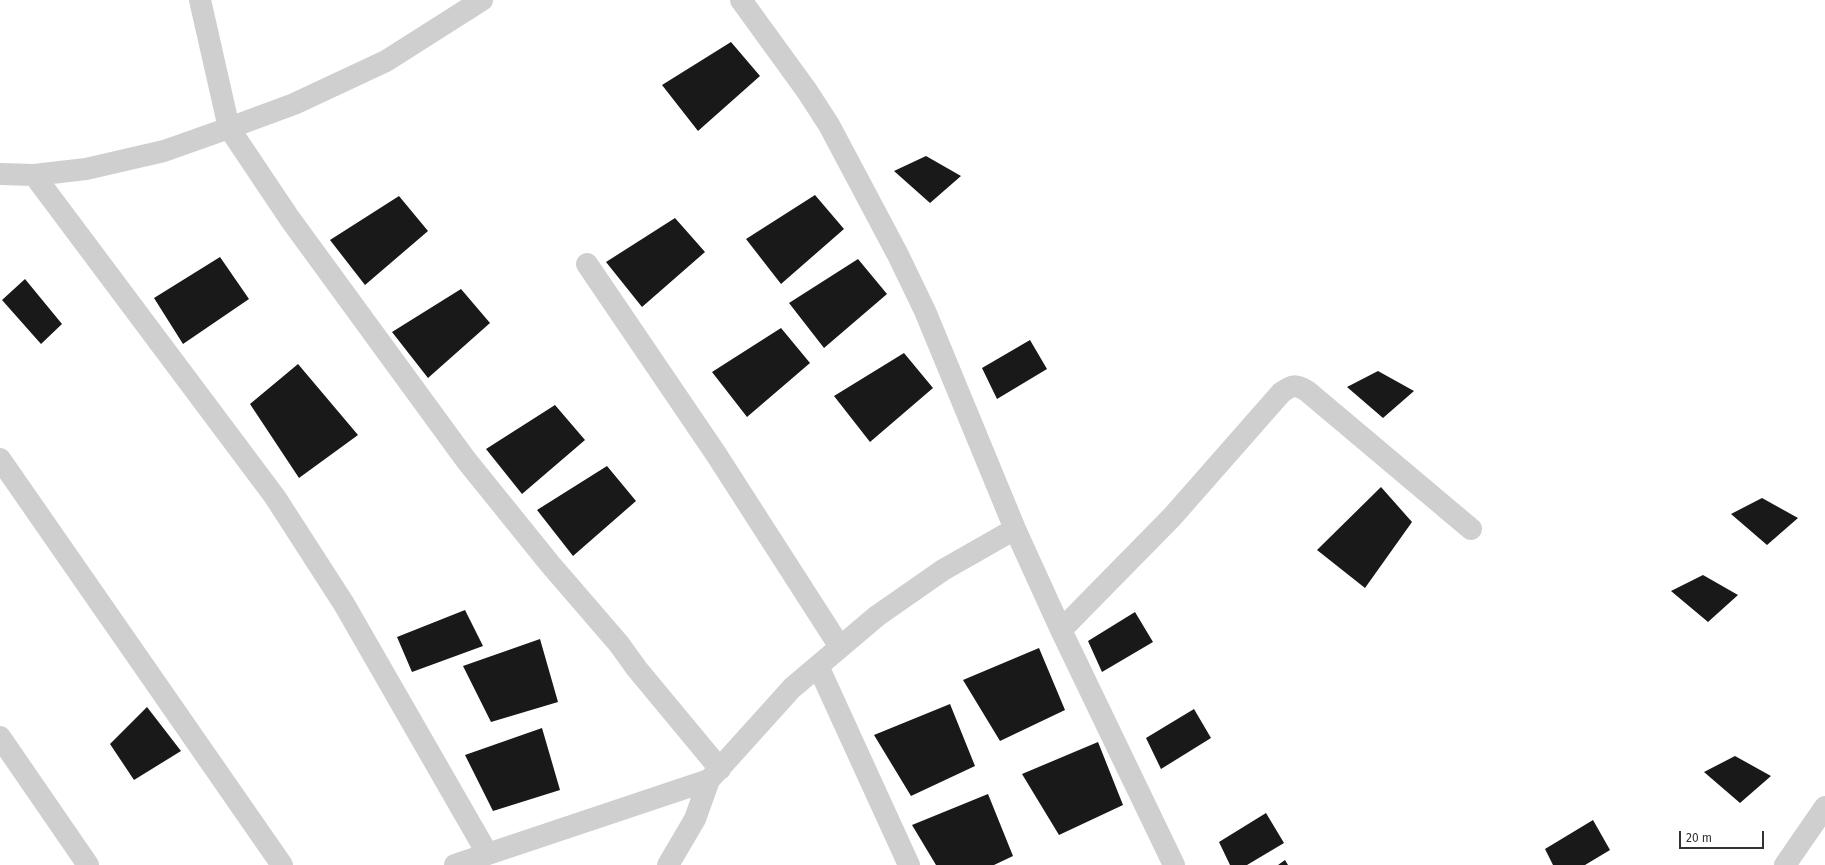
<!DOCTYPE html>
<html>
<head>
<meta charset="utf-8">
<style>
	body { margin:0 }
	#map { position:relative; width:1825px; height:865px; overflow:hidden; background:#fff; font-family:"Fira Sans",sans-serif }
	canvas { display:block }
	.scale { position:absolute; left:1679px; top:831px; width:85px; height:18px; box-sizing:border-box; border:2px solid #323232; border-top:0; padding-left:5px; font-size:12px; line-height:14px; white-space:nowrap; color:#323232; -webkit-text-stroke:3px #fff; paint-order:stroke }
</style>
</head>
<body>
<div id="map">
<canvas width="1825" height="865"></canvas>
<div class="scale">20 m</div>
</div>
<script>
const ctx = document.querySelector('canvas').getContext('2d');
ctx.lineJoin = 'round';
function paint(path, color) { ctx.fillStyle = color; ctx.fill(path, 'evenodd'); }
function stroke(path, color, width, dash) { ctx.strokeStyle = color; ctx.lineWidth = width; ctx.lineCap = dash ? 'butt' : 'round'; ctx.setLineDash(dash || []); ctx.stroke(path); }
const building = new Path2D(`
	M731,42L760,76L698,131L662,85Z
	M926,156L961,176L930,203L894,171Z
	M815,195L844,229L781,284L746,239Z
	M399,196L428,231L365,285L330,240Z
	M675,218L705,252L642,307L606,262Z
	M220,257L249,299L183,344L154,298Z
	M858,259L887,294L824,348L789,303Z
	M25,279L62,324L41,344L2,300Z
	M461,289L490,323L428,378L392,332Z
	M781,328L810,363L747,417L712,372Z
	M1030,340L1047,369L997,399L982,368Z
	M904,353L933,388L870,442L834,396Z
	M298,364L358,435L299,478L250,404Z
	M1378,371L1414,391L1383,418L1347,387Z
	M555,405L585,440L522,494L486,449Z
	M607,466L636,501L573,556L537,510Z
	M1381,487L1412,522L1365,588L1317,550Z
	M1762,498L1798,518L1767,545L1731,514Z
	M1703,575L1738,595L1708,622L1671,591Z
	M465,610L483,646L412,672L397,637Z
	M1135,612L1153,642L1102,672L1088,641Z
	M540,639L558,702L491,722L463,666Z
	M1039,648L1065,710L1000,741L963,680Z
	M950,704L975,766L911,796L874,735Z
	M147,707L181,751L134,780L110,744Z
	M1194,709L1211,738L1161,769L1146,738Z
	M542,728L560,790L493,811L465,755Z
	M1098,742L1123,805L1059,835L1022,774Z
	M1735,756L1771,776L1740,803L1704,772Z
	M988,794L1013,856L994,865H936L912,825Z
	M1266,813L1284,843L1247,865H1230L1219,842Z
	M1593,820L1610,850L1585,865H1553L1545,849Z
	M1285,860L1288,865H1278Z`);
const minor = new Path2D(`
	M200,0L229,128L290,219L466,460L550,564L619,644L637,669L720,769
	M741,0L807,91L829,125L898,255L925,311L1015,529L1061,630L1174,865
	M0,174L34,175L86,169L164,151L229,128L294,104L386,61L482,0
	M34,175L275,497L344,604L487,853
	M587,264L716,454L840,647
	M0,459L282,865
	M1061,630L1172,517L1281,393C1292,385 1295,384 1307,391L1471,529
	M818,666L909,865
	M0,737L88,865
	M455,865L709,780L792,688L877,616L943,570L1015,529
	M668,865L695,819L709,780
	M1785,865L1825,807`);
paint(building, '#191919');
stroke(minor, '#cfcfcf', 22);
</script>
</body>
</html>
